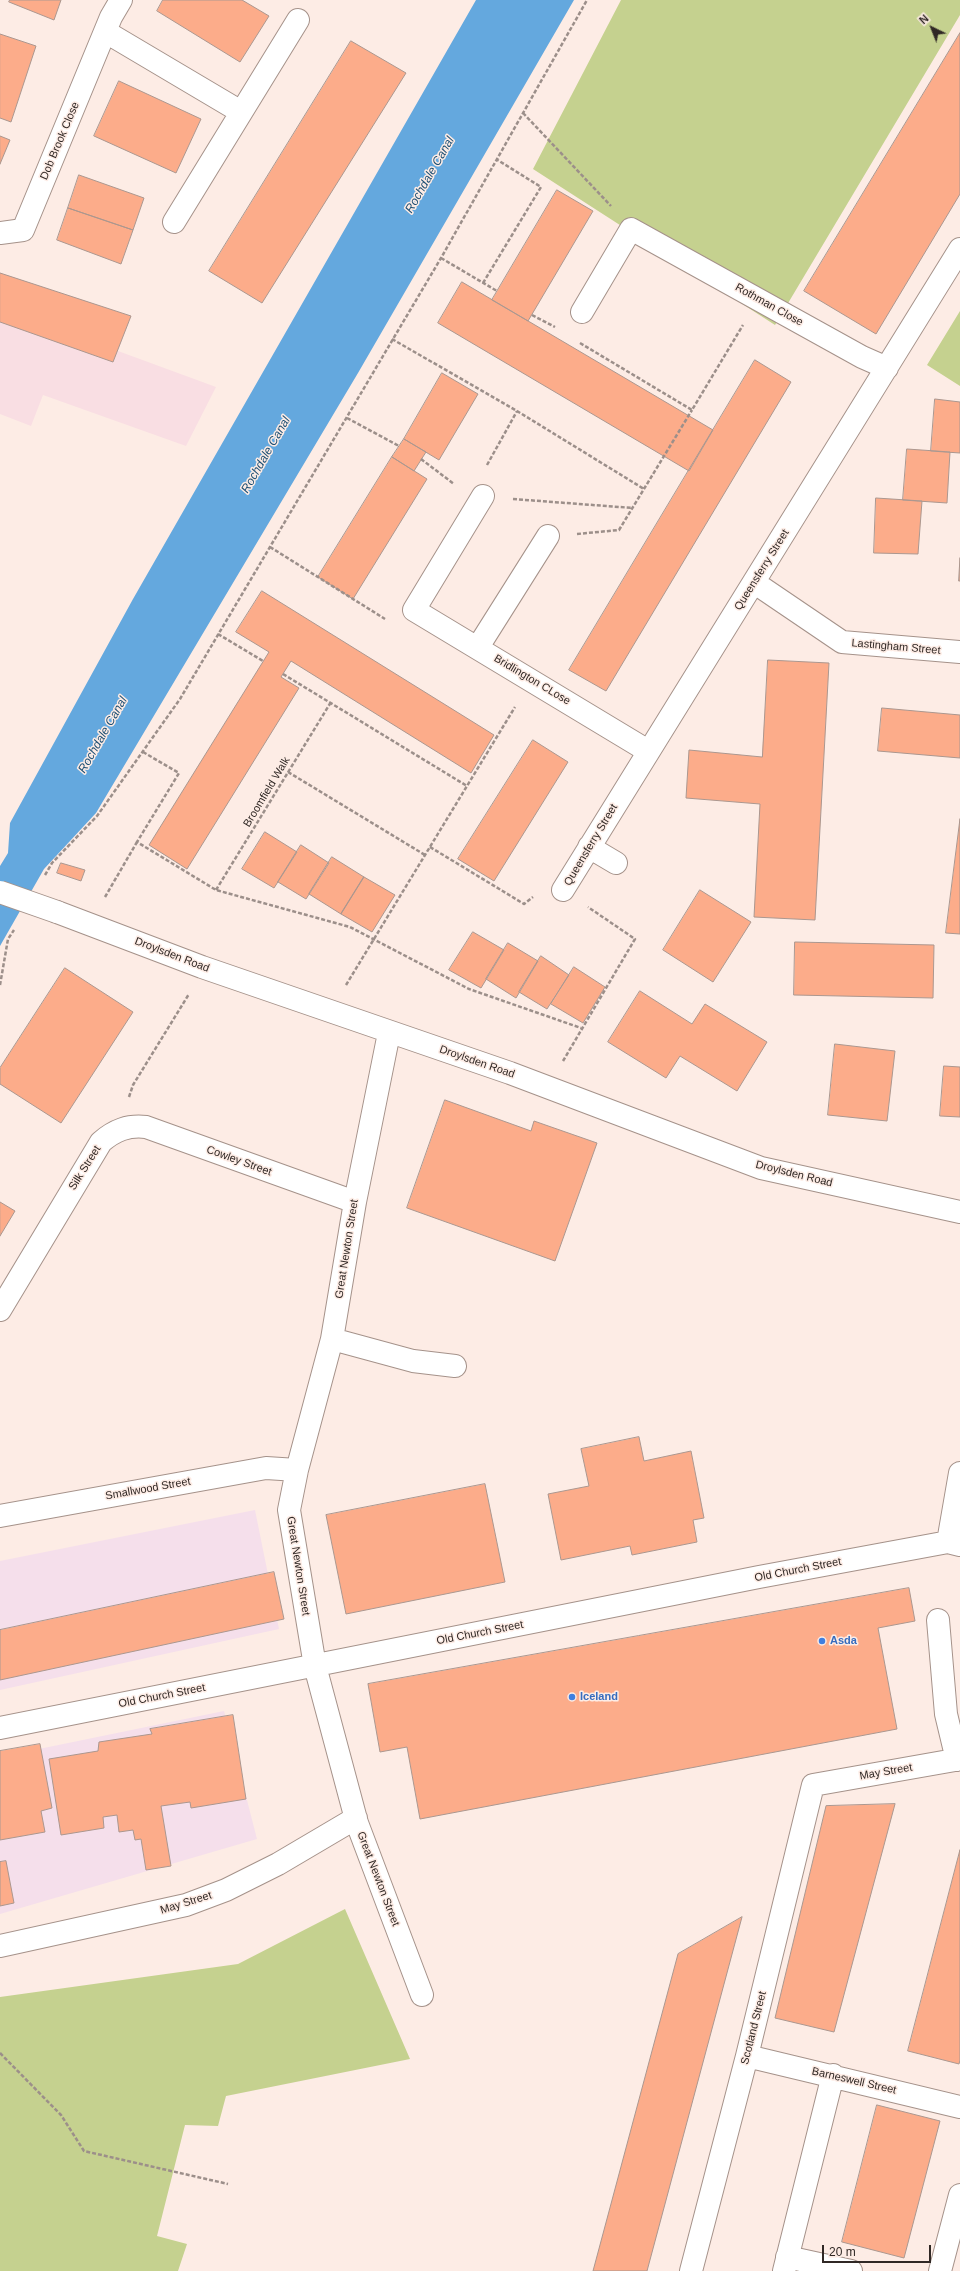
<!DOCTYPE html>
<html>
<head>
<meta charset="utf-8">
<style>
	body { margin:0 }
	#map { position:relative; width:960px; height:2271px; overflow:hidden; background:#fdece5; font-family:Arial,sans-serif }
	canvas { display:block }
	.north { position:absolute; left:912px; top:8px; width:40px; height:40px; -webkit-text-stroke:3px #fdece5; paint-order:stroke; rotate:317deg; font-size:11px; font-weight:700; line-height:16px; text-align:center; color:#302825 }
	.north::after { content:''; display:block; margin:auto; width:14px; height:18px; background:#302825; clip-path:polygon(50% 0,100% 100%,50% 72%,0 100%) }
	.scale { position:absolute; left:822px; top:2245px; width:109px; height:18px; box-sizing:border-box; border:2px solid #302825; border-top:0; padding-left:5px; font-size:12px; line-height:14px; white-space:nowrap; color:#302825; -webkit-text-stroke:3px #fdece5; paint-order:stroke }
</style>
</head>
<body>
<div id="map">
<canvas width="960" height="2271"></canvas>
<div class="north">N</div>
<div class="scale">20 m</div>
</div>
<script>
const ctx = document.querySelector('canvas').getContext('2d');
ctx.lineJoin = 'round';
function paint(path, color) { ctx.fillStyle = color; ctx.fill(path, 'evenodd'); }
function stroke(path, color, width, dash) { ctx.strokeStyle = color; ctx.lineWidth = width; ctx.lineCap = dash ? 'butt' : 'round'; ctx.setLineDash(dash || []); ctx.stroke(path); }
function label(font, color, halo, rows, align = 'center') {
  ctx.font = font + ' Arial,sans-serif'; ctx.lineWidth = 3; ctx.setLineDash([]); ctx.textBaseline = 'middle'; ctx.strokeStyle = halo; ctx.fillStyle = color; for (const [text, x, y, turn = 0] of rows) {
    ctx.save(); ctx.translate(x, y); ctx.rotate((+turn || 0) * Math.PI / 180); ctx.textAlign = isNaN(turn) ? turn : align; if (halo) ctx.strokeText(text, 0, 0); ctx.fillText(text, 0, 0); ctx.restore();
  }
}
const commercial = new Path2D(`
	M255,1510L279,1629L0,1690V1561Z
	M224,1711L257,1839L0,1914V1757Z`);
const industrial = new Path2D(`
	M0,273L131,316L118,351L216,387L186,446L43,395L31,426L0,414Z`);
const green = new Path2D(`
	M621,0H960V15L775,325L533,169Z
	M960,311V386L927,365Z
	M345,1909L410,2059L226,2096L218,2126L185,2125L157,2236L187,2244L178,2271H0V1997L238,1964Z`);
const water = new Path2D(`
	M476,0H574L358,373L96,813L44,869L0,946V866L8,853L10,823L133,599Z`);
const building = new Path2D(`
	M10,0H61L54,20L9,2Z
	M163,0H242L269,16L240,62L157,11Z
	M960,33V194L876,334L804,291Z
	M0,34L36,46L11,122L0,118Z
	M351,41L406,73L262,303L209,271Z
	M119,81L201,119L176,173L94,136Z
	M0,136L10,140L0,164Z
	M79,175L144,198L133,230L68,208Z
	M557,190L593,211L528,321L492,300Z
	M68,208L133,230L121,264L57,240Z
	M0,273L131,316L113,362L0,322Z
	M462,282L713,430L689,471L438,323Z
	M755,360L791,382L606,691L569,670Z
	M442,373L478,394L439,460L404,439Z
	M935,399L960,402V453L931,451Z
	M404,439L426,452L414,471L392,457Z
	M907,449L950,452L947,503L903,500Z
	M392,457L427,479L353,599L318,577Z
	M876,498L922,501L918,554L874,553Z
	M960,558V581H959Z
	M262,591L494,735L471,773L291,661L281,677L299,688L187,869L149,845L269,652L236,632Z
	M768,660L829,663L815,920L754,917L760,804L686,798L689,750L762,757Z
	M882,708L960,715V758L878,751Z
	M533,740L568,762L494,881L458,859Z
	M960,819V934L946,933Z
	M265,832L297,852L274,888L242,869Z
	M301,845L329,863L306,899L278,882Z
	M332,857L364,877L341,914L309,894Z
	M61,863L85,870L81,881L57,873Z
	M364,877L395,895L372,932L341,914Z
	M700,890L751,922L713,982L663,950Z
	M473,932L504,950L481,988L449,970Z
	M795,942L934,945L933,998L794,995Z
	M508,943L538,961L516,998L486,979Z
	M541,956L569,975L547,1009L519,992Z
	M574,967L605,987L583,1023L551,1004Z
	M65,968L133,1012L61,1123L0,1084V1068Z
	M640,991L692,1024L705,1004L767,1042L737,1091L680,1056L666,1078L608,1042Z
	M835,1044L895,1051L887,1121L828,1115Z
	M944,1066L960,1067V1117L940,1116Z
	M445,1100L531,1131L534,1121L597,1143L555,1261L407,1208Z
	M0,1202L15,1211L0,1236Z
	M639,1437L644,1461L691,1451L704,1518L693,1520L697,1542L632,1555L630,1546L561,1560L548,1494L589,1486L581,1449Z
	M485,1484L505,1582L346,1614L326,1515Z
	M274,1572L284,1619L0,1680V1630Z
	M909,1588L915,1621L878,1628L897,1729L420,1819L407,1747L380,1752L368,1684Z
	M233,1715L246,1799L191,1808L190,1802L161,1806L171,1866L146,1870L141,1839L135,1840L133,1830L119,1832L117,1815L103,1817L104,1828L61,1835L49,1759L98,1751L99,1742L152,1734L150,1729Z
	M40,1744L52,1808L41,1811L45,1832L0,1840V1751Z
	M895,1804L834,2032L775,2018L826,1806Z
	M960,1850V2060L959,2064L908,2051Z
	M6,1861L14,1903L0,1906V1862Z
	M742,1917L647,2271H593L678,1954Z
	M877,2105L940,2121L904,2258L842,2242Z`);
const path = new Path2D(`
	M523,113L611,206
	M441,258L497,291
	M483,283L541,187L496,159
	M532,315L555,327
	M392,339L517,411L644,489
	M580,343L692,410L743,325
	M347,418L399,446
	M421,459L454,484
	M487,465L517,411
	M513,499L633,508
	M577,534L619,530L692,410
	M270,547L385,619
	M218,634L263,661
	M283,674L467,786
	M143,752L179,773L137,842L216,890L350,927L469,989L581,1028
	M288,772L425,855
	M430,847L524,904L533,897
	M45,875L52,863L97,816L180,699L441,258L587,0
	M216,890L331,702
	M105,897L137,842
	M0,985L8,939L14,930
	M346,985L515,707
	M563,1061L635,939L588,907
	M129,1097L133,1085L189,994
	M0,2053L61,2115L84,2151L228,2184`);
const minor = new Path2D(`
	M106,32L241,112
	M174,222L298,20
	M0,233L23,230L111,17L121,0
	M582,312L631,229L862,357L887,368
	M483,496L414,610L648,751
	M755,583L842,642L960,652
	M478,647L548,536
	M589,847L616,863
	M563,890L960,249
	M57,912L202,967L510,1073L761,1168L960,1212
	M389,1033L355,1202L332,1339L297,1470L289,1510L315,1666L357,1823L422,1995
	M0,1310L101,1142C115,1130 128,1125 146,1127L355,1202
	M332,1339L413,1361L455,1366
	M0,1516L266,1468L297,1470
	M948,1542L960,1473
	M938,1620L946,1714L957,1760
	M0,1728L759,1577L948,1542L960,1545
	M0,1946L186,1905L226,1890L278,1864L356,1818
	M747,2056L960,2107
	M787,2257L851,2271
	M691,2271L747,2056L813,1785L960,1759
	M784,2271L833,2075
	M940,2271L960,2195`);
const minorBridge = new Path2D(`
	M0,892L57,912`);
const markers = [
	[822,1641,4,"#3f7fe0"],
	[572,1697,4,"#3f7fe0"]
];
const streetNames = [
	["Dob Brook Close",60,141,-67],
	["Rothman Close",769,305,29],
	["Queensferry Street",762,570,-58],
	["Lastingham Street",896,647,5],
	["Bridlington CLose",532,680,31],
	["Broomfield Walk",267,792,-59],
	["Queensferry Street",591,845,-59],
	["Droylsden Road",172,955,21],
	["Droylsden Road",477,1062,19],
	["Cowley Street",239,1161,20],
	["Silk Street",85,1168,-58],
	["Droylsden Road",794,1174,14],
	["Great Newton Street",347,1249,-81],
	["Smallwood Street",148,1489,-10],
	["Great Newton Street",298,1566,81],
	["Old Church Street",798,1570,-11],
	["Old Church Street",480,1633,-11],
	["Old Church Street",162,1696,-11],
	["May Street",886,1772,-10],
	["Great Newton Street",378,1879,69],
	["May Street",186,1903,-17],
	["Scotland Street",754,2028,-76],
	["Barneswell Street",854,2081,13]
];
const shopNames = [
	["Asda",830,1641],
	["Iceland",580,1697]
];
const waterNames = [
	["Rochdale Canal",430,175,-60],
	["Rochdale Canal",266,455,-60],
	["Rochdale Canal",103,735,-60]
];
paint(commercial, '#f5dfeb');
paint(industrial, '#f9dee3');
paint(green, '#c5d18f');
paint(water, '#64a8de');
paint(building, '#fcac8a');
stroke(building, '#ab978f', 1);
stroke(minor, '#a5928a', 24);
stroke(path, '#9c8f8a', 2.5, [4, 2]);
stroke(minor, '#fff', 22);
stroke(minorBridge, '#a5928a', 24, []);
stroke(minorBridge, '#fff', 22);
for (const [x, y, r, color] of markers) { const dot = new Path2D(); dot.arc(x, y, r, 0, 2 * Math.PI); ctx.fillStyle = color; ctx.fill(dot); stroke(dot, '#fdece5', 1.5); }
label('11px', '#302825', '#fdece5', streetNames);
label('bold 11px', '#366cbe', '#fdece5', shopNames, 'left');
label('italic 12px', '#1d4f74', '#fdece5', waterNames);
</script>
</body>
</html>
